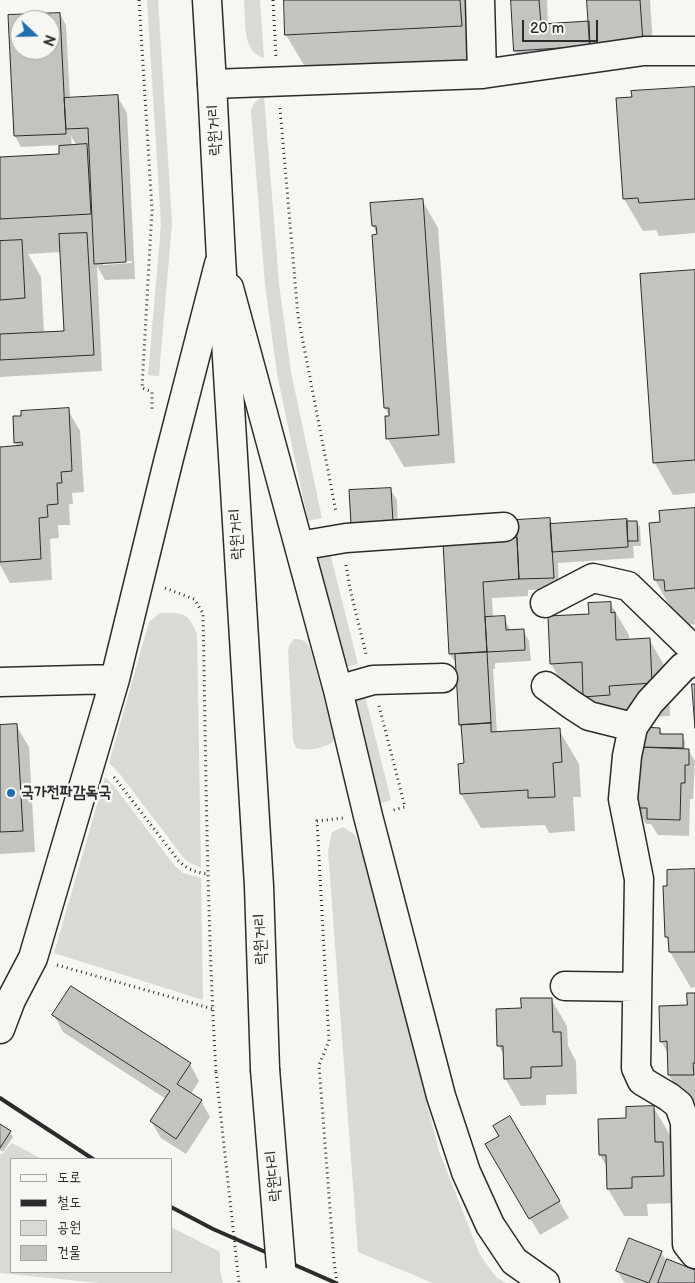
<!DOCTYPE html>
<html>
<head>
<meta charset="utf-8">
<style>
	body { margin:0 }
	#map { position:relative; width:695px; height:1283px; overflow:hidden; background:#f6f6f2; font-family:"Balsamiq Sans","Poor Story",sans-serif }
	canvas { display:block }
	.legend { position:absolute; left:10px; top:1158px; width:162px; height:115px; box-sizing:border-box; background:#f6f6f2; border:1px solid #a5a5a2; margin:0; padding:6px 9px; list-style:none; font-size:15px; color:#2b2b2b }
	.legend li { display:flex; align-items:center; gap:10px; height:25px }
	.legend b { width:25px; border:1px solid #a5a5a2 }
	.north { position:absolute; left:10px; top:10px; width:50px; height:50px; box-sizing:border-box; background:#f6f6f2; border:1px solid #a5a5a2; border-radius:50%; rotate:111deg; font-size:14px; font-weight:700; line-height:20px; text-align:center; color:#2b2b2b }
	.north::after { content:''; display:block; margin:auto; width:18px; height:22px; background:#1f6fb2; clip-path:polygon(50% 0,100% 100%,50% 72%,0 100%) }
	.scale { position:absolute; left:522px; top:20px; width:76px; height:22px; box-sizing:border-box; border:2px solid #2b2b2b; border-top:0; padding-left:6px; font-size:15px; line-height:18px; white-space:nowrap; color:#2b2b2b; -webkit-text-stroke:4px #f6f6f2; paint-order:stroke }
</style>
</head>
<body>
<div id="map">
<canvas width="695" height="1283"></canvas>
<ul class="legend">
<li><b style="height:6px;background:#f6f6f2"></b>도로</li>
<li><b style="height:6px;background:#2b2b2b"></b>철도</li>
<li><b style="height:14px;background:#d9d9d5"></b>공원</li>
<li><b style="height:14px;background:#c3c3c0"></b>건물</li>
</ul>
<div class="north">N</div>
<div class="scale">20 m</div>
</div>
<script>
const ctx = document.querySelector('canvas').getContext('2d');
ctx.lineJoin = 'round';
function paint(path, color) { ctx.fillStyle = color; ctx.fill(path, 'evenodd'); }
function stroke(path, color, width, dash) { ctx.strokeStyle = color; ctx.lineWidth = width; ctx.lineCap = dash ? 'butt' : 'round'; ctx.setLineDash(dash || []); ctx.stroke(path); }
function label(font, color, halo, rows, align = 'center') {
  ctx.font = font + ' "Balsamiq Sans","Poor Story",sans-serif'; ctx.lineWidth = 5; ctx.setLineDash([]); ctx.textBaseline = 'middle'; ctx.strokeStyle = halo; ctx.fillStyle = color; for (const [text, x, y, turn = 0] of rows) {
    ctx.save(); ctx.translate(x, y); ctx.rotate((+turn || 0) * Math.PI / 180); ctx.textAlign = isNaN(turn) ? turn : align; if (halo) ctx.strokeText(text, 0, 0); ctx.fillText(text, 0, 0); ctx.restore();
  }
}
const green = new Path2D(`
	M147,0H158L172,223L159,376L148,375L161,224Z
	M244,0H260L264,58C241,52 246,19 244,0Z
	M264,96L279,284L291,372L322,518L308,521L277,374L265,285L251,111C253,103 257,100 264,96Z
	M328,545L358,664L344,667L315,549Z
	M160,613C183,613 188,612 197,634L201,868L188,862L183,857L119,773L109,763L149,622Z
	M294,639C303,639 306,641 310,648L334,736L333,742C324,748 307,752 296,748L293,741L288,651L290,644Z
	M363,688L391,800L378,804L350,691Z
	M105,777L113,785L175,866L183,873L201,878L203,1000L54,953Z
	M343,827L355,835L363,853L439,1151L480,1255L496,1277L506,1283H433L358,1252L328,851L332,832Z
	M12,1143L42,1159H11V1272H171V1227L220,1252V1271L223,1283H99L0,1273V1153L2,1154Z`);
const shadow = new Path2D(`
	M285,0H474L481,61L307,70L286,35Z
	M512,0H547L548,25L590,22L588,0H650L654,63L525,68L515,51Z
	M60,14L66,25L70,99L117,96L127,113L135,279L105,280L97,266L102,371L0,377V158L61,155L60,145L21,147L15,136L10,17ZM20,20H50V50H20ZM71,136L77,146H72ZM86,145H90V152ZM61,252L65,332L44,333L41,277L28,254ZM132,261V263L103,265V262Z
	M695,88V233L659,236L656,230L643,231L624,199Z
	M422,200L438,228L455,463L404,467L388,439L386,417H390L385,408L374,236H378L373,226Z
	M695,271V493L673,495L654,462Z
	M68,410L80,431L84,492L72,493L73,504H69L70,525H58L59,538L50,539L52,580L10,583L0,565V448L18,447L15,442Z
	M390,489L397,500L398,533L359,535Z
	M695,510V624L686,625L680,615H675L655,580L651,524H661Z
	M550,519L553,525L637,522L640,527L641,546H633L634,558L558,563L559,589L528,590V596L492,598L493,618H504L511,631L523,630L529,641L531,661L495,663V669H493L497,733L559,730L579,764L581,797H573L575,831L549,833L545,825L481,828L461,794L465,765L463,730L460,725L457,665L450,654L444,543L518,539Z
	M610,603L629,635V640L649,639L668,672L670,716L627,718L603,729L584,696H570L551,664L590,615Z
	M16,725L29,747L35,852L0,854V726Z
	M659,729L663,735H682L685,741V750H688L695,761L693,799H690L689,836L658,835L651,824H646L637,807L643,747Z
	M695,870V987L691,988L670,952V943L666,937L668,887Z
	M695,994V1102L685,1103L669,1075V1055L661,1041Z
	M551,999L567,1026L568,1046L576,1061L577,1094L546,1095V1105L521,1106L505,1078L504,1056L499,1046L523,1010Z
	M54,1015L190,1064L199,1081L191,1094L201,1101L210,1117L186,1154L161,1138L151,1121L166,1099L63,1032Z
	M654,1108L670,1135V1157L678,1170L679,1203L647,1204L648,1216H624L608,1189V1169L600,1155L628,1120Z
	M510,1118L569,1218L540,1235L487,1144L500,1136Z
	M0,1125L10,1132L13,1137L3,1152L0,1150Z
	M661,1252L667,1263L695,1271V1283H627L624,1282L617,1271Z`);
const building = new Path2D(`
	M284,0H460L462,26L285,35Z
	M511,0H539L541,24L589,21L590,46L514,51Z
	M587,0H640L643,42L590,46Z
	M60,13L66,134L14,136L8,15ZM20,20H50V50H20Z
	M695,87V199L639,203L638,198L623,199L616,98L632,97L631,91Z
	M118,95L126,262L94,264L88,128L66,129L64,98Z
	M87,144L91,214L0,219V157L59,154V146Z
	M423,199L439,435L386,439L385,416H389V408H384L372,235L377,234L376,226H372L370,203Z
	M87,233L94,355L0,360V334L64,331L59,234Z
	M22,240L25,298L0,300V241Z
	M695,270V460L653,463L640,274Z
	M69,408L72,471L61,472L62,483H57L58,504L47,505L48,517L39,518L41,559L0,562V447L23,445L22,442L14,443L13,416H21V411Z
	M391,488L393,522L351,524L349,490Z
	M695,508V588L665,591L664,580H654L649,523L660,522L659,511Z
	M550,518L554,578L519,579L516,520Z
	M627,519L628,547L552,552L550,524Z
	M627,521H637L638,541H628Z
	M517,538L519,579L483,582L487,652L449,654L443,542Z
	M611,602V613L615,612L616,640L650,638L652,683L609,686L610,695L583,697L582,662L550,664L548,616L589,614L588,603Z
	M505,616L506,630L524,629L525,650L487,652L485,617Z
	M487,652L491,723L459,725L455,654Z
	M692,684H695V728Z
	M491,723V732L560,728L562,762L553,763L555,797L528,798V790L460,794L458,764L464,763L461,725Z
	M17,724L23,831L0,832V725Z
	M642,727L660,728V734H683V748L641,747Z
	M637,747L689,749V765H685V783H681L680,820L647,819V808H635Z
	M695,869V952H669L668,937H665L663,886H667V870Z
	M71,986L191,1063L177,1084L202,1100L176,1139L150,1121L170,1091L52,1015Z
	M687,993H695V1063H693L694,1075H668L667,1041L660,1042L659,1006L687,1005Z
	M521,998H552L553,1032H561L562,1066L531,1067V1078L504,1079L503,1046H497L496,1009L521,1008Z
	M654,1106L655,1142H663L664,1176L632,1177V1188L607,1189L606,1155H599L598,1119L626,1118V1107Z
	M510,1116L560,1201L529,1219L485,1144L499,1136L493,1126Z
	M0,1124L11,1131L0,1148Z
	M629,1238L662,1251L649,1283L616,1271Z
	M667,1259L695,1270V1283H658Z`);
const path = new Path2D(`
	M139,0L152,210L142,388L152,392V412
	M273,0L276,57
	M280,108L298,316L336,512
	M346,565L351,593L366,654
	M165,588L194,599L203,613C206,766 207,919 216,1072
	M379,706L405,807L393,810
	M114,777L178,860C186,869 197,873 208,874
	M57,965L213,1009
	M337,1283L334,1261L319,1065L329,1041L317,821L343,818`);
const minor = new Path2D(`
	M480,0L482,74
	M212,84L482,74L644,51H695
	M229,288L338,690L368,816L441,1096L466,1172L490,1225L514,1261L545,1283
	M299,546L346,538L504,527
	M545,603L593,578L628,586L695,651
	M695,660L683,667L650,702L633,727L627,756L623,799L639,879L636,1068L642,1081L669,1097L679,1105L685,1122L687,1244L695,1254
	M0,682L115,679
	M546,686L572,705L589,716L633,727
	M338,690L373,680L443,678
	M565,986L637,987
	M0,1029L11,1000L33,958L115,679L168,462L219,264`);
const major = new Path2D(`
	M207,0L212,84L221,258L259,886L265,1069`);
const rail = new Path2D(`
	M0,1098L93,1159
	M171,1207L213,1229L336,1283`);
const pathBridge = new Path2D(`
	M216,1072L239,1283`);
const majorBridge = new Path2D(`
	M265,1069L281,1267`);
const markers = [
	[11,793,5,"#1f6fb2"]
];
const streetNames = [
	["락원거리",215,130,-93],
	["락원거리",237,534,-93],
	["락원거리",261,939,-92],
	["락원다리",274,1176,-95]
];
const poiNames = [
	["국가전파감독국",21,793]
];
paint(green, '#d9d9d5');
paint(shadow, '#0003');
paint(building, '#c3c3c0');
stroke(building, '#2b2b2b', 1);
stroke(minor, '#2b2b2b', 31);
stroke(major, '#2b2b2b', 31);
stroke(path, '#2b2b2b', 3, [1, 4]);
stroke(minor, '#f6f6f2', 28);
stroke(major, '#f6f6f2', 28);
stroke(rail, '#2b2b2b', 4);
stroke(majorBridge, '#2b2b2b', 31, []);
stroke(pathBridge, '#2b2b2b', 3, [1, 4]);
stroke(majorBridge, '#f6f6f2', 28);
for (const [x, y, r, color] of markers) { const dot = new Path2D(); dot.arc(x, y, r, 0, 2 * Math.PI); ctx.fillStyle = color; ctx.fill(dot); stroke(dot, '#f6f6f2', 2); }
label('16px', '#2b2b2b', '#f6f6f2', streetNames);
label('bold 16px', '#2b2b2b', '#f6f6f2', poiNames, 'left');
</script>
</body>
</html>
